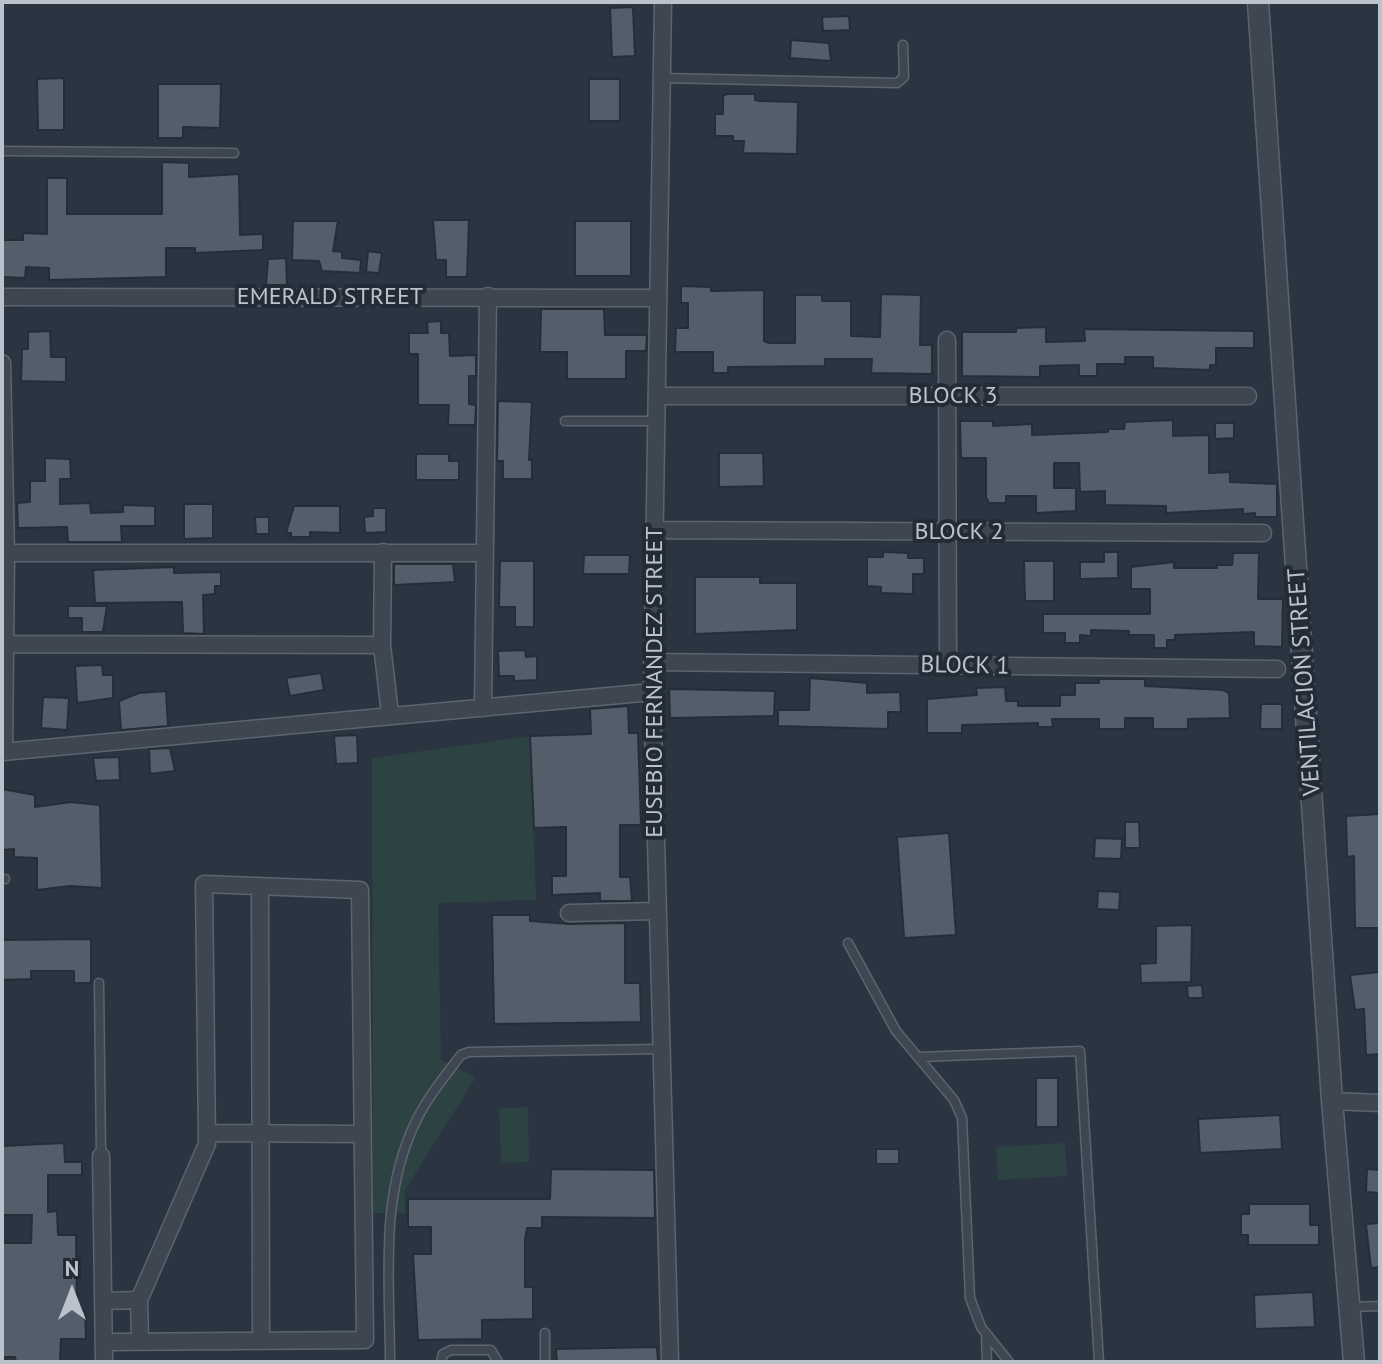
<!DOCTYPE html>
<html>
<head>
<meta charset="utf-8">
<style>
	body { margin:0 }
	#map { position:relative; width:1382px; height:1364px; overflow:hidden; background:#2a3541; font-family:"PT Sans",sans-serif }
	canvas { display:block }
	.frame { position:absolute; inset:0; border:4px solid #bbc2cb; pointer-events:none }
	.north { position:absolute; left:32px; top:1252px; width:80px; height:80px; -webkit-text-stroke:6px #232c36; paint-order:stroke; rotate:0deg; font-size:22px; font-weight:700; line-height:32px; text-align:center; color:#bbc2cb }
	.north::after { content:''; display:block; margin:auto; width:28px; height:36px; background:#bbc2cb; clip-path:polygon(50% 0,100% 100%,50% 72%,0 100%) }
</style>
</head>
<body>
<div id="map">
<canvas width="1382" height="1364"></canvas>
<div class="frame"></div>
<div class="north">N</div>
</div>
<script>
const ctx = document.querySelector('canvas').getContext('2d');
ctx.lineJoin = 'round';
function paint(path, color) { ctx.fillStyle = color; ctx.fill(path, 'evenodd'); }
function stroke(path, color, width, dash) { ctx.strokeStyle = color; ctx.lineWidth = width; ctx.lineCap = dash ? 'butt' : 'round'; ctx.setLineDash(dash || []); ctx.stroke(path); }
function label(font, color, halo, rows, align = 'center') {
  ctx.font = font + ' "PT Sans",sans-serif'; ctx.lineWidth = 8; ctx.setLineDash([]); ctx.textBaseline = 'middle'; ctx.strokeStyle = halo; ctx.fillStyle = color; for (const [text, x, y, turn = 0] of rows) {
    ctx.save(); ctx.translate(x, y); ctx.rotate((+turn || 0) * Math.PI / 180); ctx.textAlign = isNaN(turn) ? turn : align; if (halo) ctx.strokeText(text, 0, 0); ctx.fillText(text, 0, 0); ctx.restore();
  }
}
const green = new Path2D(`
	M530,736L536,900L438,903L441,1060L476,1077L405,1190V1213H373L372,758Z
	M528,1107L529,1162L501,1163L499,1108Z
	M1065,1143L1067,1176L998,1180L996,1147Z`);
const building = new Path2D(`
	M633,7L635,56L612,57L610,8Z
	M849,16L850,30L823,31L822,17Z
	M791,40L829,43L831,61L790,58Z
	M64,78V130H38L37,79Z
	M589,79H620V121H589Z
	M158,84H221L220,128L183,127V138H158Z
	M727,94H755V100L760,101L798,102L797,154L743,153L744,141H733V136H715V114H723V96Z
	M162,162L189,163V177L239,174L240,235L263,234V250L195,253V248H166V277L49,280V268L26,267L25,278L2,277V240H23V233L47,234V178H67V214H162Z
	M433,220H469L467,277H446V260H436Z
	M293,221H338L333,251L342,252V258L361,260L360,273L322,271L319,261L292,260Z
	M575,221H631V276H575Z
	M368,251L382,253L379,273L366,272Z
	M286,258L287,285H266L268,259Z
	M681,286L711,287V291L764,290V341L769,343H795V295H822V301H851V336L880,337L881,294L921,295L920,345H932V374L871,373L872,359H825V366L728,367V373H713V352H675L676,328H688V303H681Z
	M541,309H604L605,335H647L646,351H626V379H567V352H540Z
	M441,321V333H449L450,356L476,355V376H469V404L476,405L475,425H448L449,405H418V354H409V333H428L427,322Z
	M1046,327V342L1085,341L1084,329L1254,331V348H1216V365H1210V370L1153,368V357H1125V364H1097V376H1079V365L1040,366V377L962,376V332H1016V328Z
	M50,331L51,357H66V382L21,381L22,349H28V332Z
	M498,401L532,402L529,460H532V479H503V461H497Z
	M1173,420V436L1209,435V473L1230,472V482L1277,484V517H1255V513L1243,514V509L1166,513V506L1105,505V491L1080,492L1079,463H1054V488H1076V511L1036,513V496H1006V503H989L986,497V458H961L960,421H993V426L1032,424V435L1108,432V429H1124L1125,422Z
	M1215,423H1234V438L1215,439Z
	M719,453H763L764,486L719,487Z
	M416,454H449V461H459V480H416Z
	M45,458L70,459L71,479H60V504L90,503L91,513L123,512V505L155,506V526H121L122,542H68L67,527L18,528L17,503L30,502V481H45Z
	M184,504H213V538L184,539Z
	M294,506H340V533L310,532V537H291V533H286Z
	M373,508H386V532L365,533L364,517L373,516Z
	M255,517H269V534H256Z
	M883,552L908,553V558H924V574H913V594L881,593V587L867,586V557H883Z
	M1104,552H1118V578L1080,579V562H1104Z
	M1233,553H1259L1258,599H1283L1282,647L1254,646V632L1175,635V640H1167V648H1154V635H1129V631L1091,630V636L1080,635V643H1065V633H1043V614H1150V589H1131V567L1174,562V568H1217V565H1232Z
	M584,555H630L629,574H583Z
	M500,561H534V627H515V607H499Z
	M1024,561H1054V601H1025Z
	M394,564H453L455,582L394,585Z
	M174,567V573L221,572V586H215V594L203,595L204,634L183,633L182,602L95,603L93,570Z
	M695,577H760V583H797V630L695,634Z
	M68,606H107L103,632H82V618H68Z
	M525,650L526,657L537,656V680L514,681V676H499L498,651Z
	M102,665L103,675H113V698L77,703L75,666Z
	M321,673L324,690L290,696L286,678Z
	M810,678L867,683V693L900,692L901,712H888V729L778,726V710H809Z
	M1099,679H1145V686L1223,690L1229,693L1230,718L1188,719V729H1153V718H1125V729H1099V719H1052L1053,727H1038V723L962,725V733H927V699L977,695L976,688L1005,687L1006,701H1018V706H1060V695H1075V683H1099Z
	M669,689L775,691L774,716L670,718Z
	M166,691L168,726L121,730L119,701L139,693Z
	M43,697L69,698L67,730L41,728Z
	M1261,704H1282V729H1260Z
	M628,706L629,733H638L641,825H620V877H630L632,901H600V893L552,895V876H566V827L534,828L530,736L591,734L590,709Z
	M357,735L358,763L336,764L334,736Z
	M170,748L175,771L150,774L149,749Z
	M119,757L120,780L96,781L93,758Z
	M2,789L35,795V807L71,802L100,805L102,888L70,886L37,890V858L14,857V849L2,850Z
	M1380,814V928H1355L1354,856L1347,857L1346,816Z
	M1125,822H1139L1140,848H1125Z
	M949,833L956,935L904,938L897,837Z
	M1095,838L1122,839L1121,859L1094,858Z
	M1098,891L1120,892L1119,910L1097,909Z
	M492,915H530V921L569,924L625,923V983H640L641,1022L494,1024Z
	M1192,925L1191,982L1141,983L1140,964L1156,963V926Z
	M91,939V983H74V971H31V979L2,980V940Z
	M1380,972V1054L1366,1055L1364,1009L1355,1010L1350,975Z
	M1202,985L1203,998H1188L1187,986Z
	M1036,1078H1058V1127H1036Z
	M1280,1115L1282,1149L1200,1153L1198,1119Z
	M64,1143L65,1162H82V1175H48V1212L57,1211L58,1235H76L77,1311H85L86,1339H61L60,1362H16L15,1357H2V1243H31L32,1215H2V1146Z
	M876,1149H899V1164H876Z
	M551,1169L654,1170L655,1218L542,1217V1228H527L525,1240V1287H533V1319L482,1320V1339L418,1340L413,1254H431V1227H408V1199H550Z
	M1367,1169L1380,1170V1193L1366,1192Z
	M1249,1204H1310V1225H1319V1245H1248V1235H1241V1214H1249Z
	M1380,1223V1267L1371,1268L1366,1224Z
	M1313,1292L1315,1327L1255,1329L1254,1295Z
	M657,1347L658,1362H557L556,1349Z`);
const service = new Path2D(`
	M662,78L897,83L904,77L903,45
	M2,151L234,153
	M565,421H656
	M2,879H5
	M848,943L896,1031L954,1100L962,1118L970,1298L981,1327L1009,1362
	M99,983L101,1156
	M918,1057L1080,1051L1099,1362
	M1351,1307L1380,1306
	M545,1333V1362
	M986,1334L987,1362
	M390,1362C390,1281 379,1196 416,1121C427,1098 445,1076 461,1055L469,1052L660,1049
	M441,1362L443,1354L451,1350H491L498,1362`);
const minor = new Path2D(`
	M663,2L652,692L670,1362
	M2,297L658,298
	M947,340L948,666
	M2,363L6,553L4,752
	M658,396H1248
	M655,530L1263,533
	M383,552L382,645L390,714
	M6,553H483
	M6,644L382,645
	M652,662L1277,669
	M483,708L488,296
	M2,752L652,692
	M260,886L261,1341
	M569,913L656,911
	M1332,1101L1380,1103
	M207,1133L363,1134
	M101,1156L104,1362
	M104,1301L139,1300
	M104,1342L365,1340L360,890L204,884L207,1144L139,1300L140,1341`);
const tertiary = new Path2D(`
	M1258,2L1332,1101L1354,1362`);
const streetNames = [
	["EMERALD STREET",330,297],
	["BLOCK 3",953,396],
	["BLOCK 2",959,532],
	["BLOCK 1",965,666,1],
	["EUSEBIO FERNANDEZ STREET",655,682,-90],
	["VENTILACION STREET",1305,682,-94]
];
paint(green, '#2d4243');
paint(building, '#545e6b');
stroke(building, '#252e38', 2);
stroke(service, '#5c656e', 11);
stroke(minor, '#5c656e', 19);
stroke(tertiary, '#5c656e', 23);
stroke(service, '#3e4751', 8);
stroke(minor, '#3e4751', 16);
stroke(tertiary, '#3e4751', 20);
label('24px', '#bbc2cb', '#232c36', streetNames);
</script>
</body>
</html>
